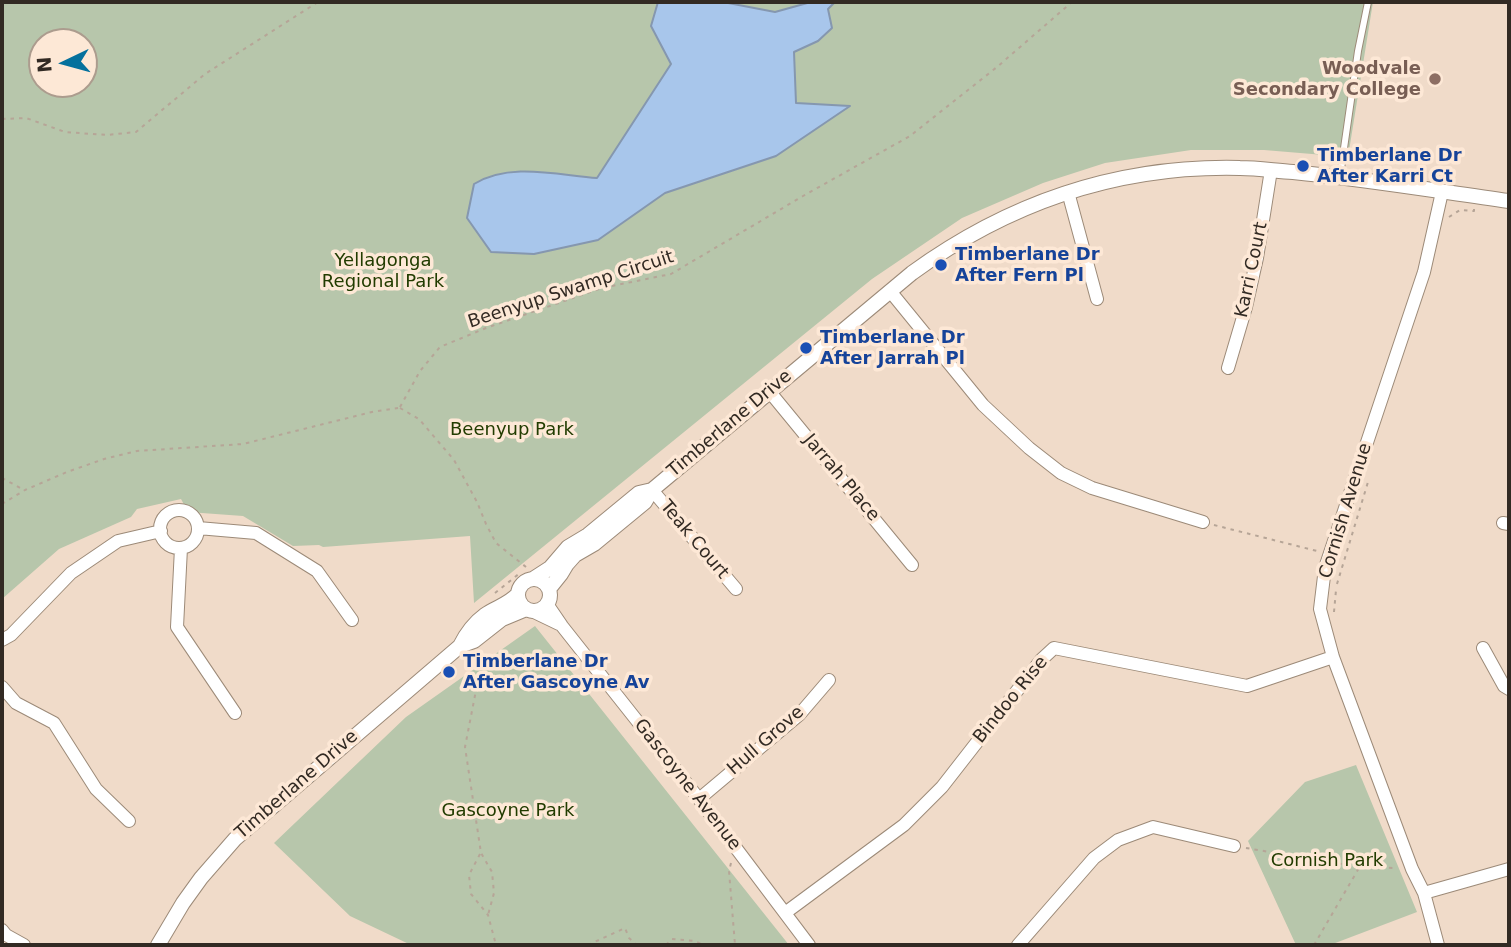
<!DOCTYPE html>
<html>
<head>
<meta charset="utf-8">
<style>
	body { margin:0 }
	#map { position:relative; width:1511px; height:947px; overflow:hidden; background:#f0dbc9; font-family:"DejaVu Sans",sans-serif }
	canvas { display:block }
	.frame { position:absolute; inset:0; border:4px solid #322a23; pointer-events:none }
	.north { position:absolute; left:28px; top:28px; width:70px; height:70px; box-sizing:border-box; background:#fde8d6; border:2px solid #ac9c8e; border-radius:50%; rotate:265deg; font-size:19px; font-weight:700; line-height:28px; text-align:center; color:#322a23 }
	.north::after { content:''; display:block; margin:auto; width:24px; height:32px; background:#05719d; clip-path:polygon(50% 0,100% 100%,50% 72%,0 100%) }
</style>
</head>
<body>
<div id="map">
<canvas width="1511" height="947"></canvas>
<div class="frame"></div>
<div class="north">N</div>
</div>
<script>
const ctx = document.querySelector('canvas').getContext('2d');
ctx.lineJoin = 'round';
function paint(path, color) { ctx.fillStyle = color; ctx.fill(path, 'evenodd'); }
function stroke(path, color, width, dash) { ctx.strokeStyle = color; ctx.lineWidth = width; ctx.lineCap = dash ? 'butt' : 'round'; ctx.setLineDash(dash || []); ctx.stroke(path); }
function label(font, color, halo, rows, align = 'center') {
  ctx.font = font + ' "DejaVu Sans",sans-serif'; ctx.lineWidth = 7; ctx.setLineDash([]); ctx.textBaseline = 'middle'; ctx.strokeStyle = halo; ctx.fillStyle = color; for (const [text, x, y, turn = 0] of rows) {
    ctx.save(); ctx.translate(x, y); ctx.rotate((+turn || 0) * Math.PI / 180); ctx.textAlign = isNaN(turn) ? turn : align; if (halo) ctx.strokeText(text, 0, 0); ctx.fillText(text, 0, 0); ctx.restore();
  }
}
const green = new Path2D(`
	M2,2H1373L1348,157L1264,150H1191L1105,163L1043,183L962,218L872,279L474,603L470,536L323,547L319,545L293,546L243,516L188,512L181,499L137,509L131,517L59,549L2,599ZM42,42H84V84H42Z
	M535,626L789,945H411L350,916L274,843L406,717Z
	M1356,765L1417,912L1330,945H1296L1248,841L1305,782Z`);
const water = new Path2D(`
	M658,2H723L775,12L811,2H835L828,9L832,28L818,41L794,52L796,103L850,106L776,156L665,193L598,240L534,254L491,252L467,218L474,184C510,162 557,175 597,178L671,64L651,26Z`);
const path = new Path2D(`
	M2,119L26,118L65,132L107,135L136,132L205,74L318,2
	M1449,217L1460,210L1474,211V208
	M400,407L420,371L440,347L486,328L602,288L671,274L803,196L910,136L997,67L1072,2
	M400,408L419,419L454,460L477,502L486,524L496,543L526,567
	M2,478L24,490
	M2,504L25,490L67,472L104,459L137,451L243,444L372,412L398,408
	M1214,525L1317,551
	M1337,584L1368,482
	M495,593L520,573
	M1334,612L1336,590
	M479,654L483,669L478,680L465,747L481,853L492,872L494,893L488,915
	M1246,848L1359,867L1397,868
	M480,854L469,875L471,894L488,915L496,945
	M731,863L729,871L735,945
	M588,945L625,928L629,938L637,945
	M666,945L672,939L694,941L704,945
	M1314,945L1359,868`);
const service = new Path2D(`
	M1340,176L1358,51L1368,2`);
const minor = new Path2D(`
	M1068,192L1097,299
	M890,291L983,405L1029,448L1061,473L1092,488L1203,522
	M1228,368L1246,307L1257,258L1271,170
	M769,391L912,565
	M652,490L736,589
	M160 529a19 19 0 1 1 38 0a19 19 0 1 1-38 0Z
	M1503,523L1509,524
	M198,528L256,533L317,571L352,620
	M181,548L177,627L235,713
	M547,604L562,626L699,799L809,945
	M532,611L559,624
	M2,640L11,635L71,573L118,541L161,531
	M1483,648L1504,686L1509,689
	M2,687L16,703L54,723L96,789L129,821
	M699,799L799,715L829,680
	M1424,893L1509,869
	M785,913L904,825L942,787L1041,660L1054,648L1247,686L1333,657
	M2,930L6,935L24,945
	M1018,945L1094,858L1118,840L1153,827L1234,846
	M1438,945L1424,893L1412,869L1333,657L1320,609L1325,568L1424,272L1442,192`);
const tertiary = new Path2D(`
	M518 595a16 16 0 1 1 32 0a16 16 0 1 1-32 0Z
	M533,579L550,568L568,547L588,535L639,493L652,490
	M549,589L561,574L567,564L575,555L594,544L645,502L652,490L912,273C1010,202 1119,165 1240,168C1258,168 1276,171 1293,172C1365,179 1437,191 1509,201
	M460,646L474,641L502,619L526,609
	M158,945L183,903L201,878L235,839L460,646C466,634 474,623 485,615C496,607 508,605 518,594`);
const markers = [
	[1435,79,7,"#8d6e63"],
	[1303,166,7,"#1a4fb4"],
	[941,265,7,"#1a4fb4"],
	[806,348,7,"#1a4fb4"],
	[449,672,7,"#1a4fb4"]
];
const educationNames = [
	["Woodvale",1421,69],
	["Secondary College",1421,90]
];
const transitNames = [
	["Timberlane Dr",1317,156],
	["After Karri Ct",1317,177],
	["Timberlane Dr",955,255],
	["After Fern Pl",955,276],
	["Timberlane Dr",820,338],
	["After Jarrah Pl",820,359],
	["Timberlane Dr",463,662],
	["After Gascoyne Av",463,683]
];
const parkNames = [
	["Yellagonga",383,261],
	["Regional Park",383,282],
	["Beenyup Park",512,430],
	["Gascoyne Park",508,811],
	["Cornish Park",1327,861]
];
const streetNames = [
	["Karri Court",1252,270,-78],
	["Beenyup Swamp Circuit",571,290,-18],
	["Timberlane Drive",730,424,-40],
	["Jarrah Place",841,478,50],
	["Cornish Avenue",1346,511,-73],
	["Teak Court",694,540,50],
	["Bindoo Rise",1011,700,-51],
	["Hull Grove",766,741,-41],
	["Timberlane Drive",297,785,-41],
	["Gascoyne Avenue",687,785,52]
];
paint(green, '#b7c6ab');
paint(water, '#a8c6eb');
stroke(water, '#8597af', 2);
stroke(service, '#9c8a78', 8);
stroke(minor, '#9c8a78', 14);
stroke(tertiary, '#9c8a78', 16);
stroke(path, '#b6a597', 2, [3.5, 5]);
stroke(service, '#fff', 6);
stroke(minor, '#fff', 12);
stroke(tertiary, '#fff', 14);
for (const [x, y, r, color] of markers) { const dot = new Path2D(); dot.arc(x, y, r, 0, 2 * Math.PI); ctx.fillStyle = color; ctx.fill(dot); stroke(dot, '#fde8d6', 2.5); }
label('bold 18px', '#785e54', '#fde8d6', educationNames, 'right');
label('bold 18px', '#164399', '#fde8d6', transitNames, 'left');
label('18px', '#223c00', '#fde8d6', parkNames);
label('18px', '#322a23', '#fde8d6', streetNames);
</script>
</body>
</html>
